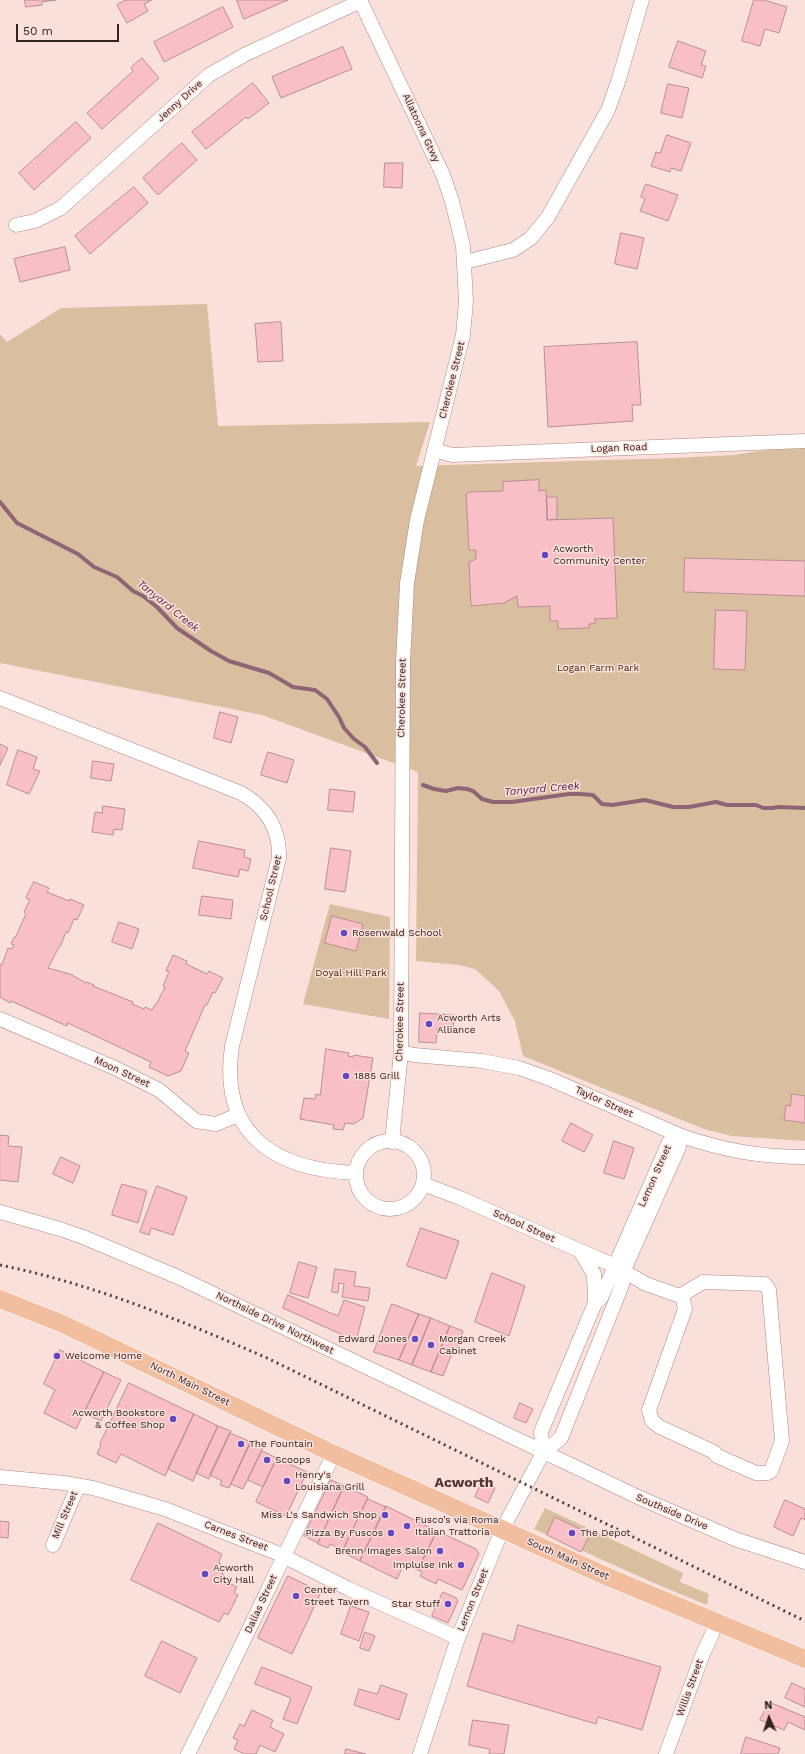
<!DOCTYPE html>
<html>
<head>
<meta charset="utf-8">
<style>
	body { margin:0 }
	#map { position:relative; width:805px; height:1754px; overflow:hidden; background:#fae0db; font-family:"Work Sans",sans-serif }
	canvas { display:block }
	.north { position:absolute; left:749px; top:1698px; width:40px; height:40px; -webkit-text-stroke:3px #fae0db; paint-order:stroke; rotate:357deg; font-size:11px; font-weight:700; line-height:16px; text-align:center; color:#332421 }
	.north::after { content:''; display:block; margin:auto; width:14px; height:18px; background:#332421; clip-path:polygon(50% 0,100% 100%,50% 72%,0 100%) }
	.scale { position:absolute; left:16px; top:24px; width:103px; height:18px; box-sizing:border-box; border:2px solid #332421; border-top:0; padding-left:5px; font-size:12px; line-height:14px; white-space:nowrap; color:#332421; -webkit-text-stroke:3px #fae0db; paint-order:stroke }
</style>
</head>
<body>
<div id="map">
<canvas width="805" height="1754"></canvas>
<div class="north">N</div>
<div class="scale">50 m</div>
</div>
<script>
const ctx = document.querySelector('canvas').getContext('2d');
ctx.lineJoin = 'round';
function paint(path, color) { ctx.fillStyle = color; ctx.fill(path, 'evenodd'); }
function stroke(path, color, width, dash) { ctx.strokeStyle = color; ctx.lineWidth = width; ctx.lineCap = dash ? 'butt' : 'round'; ctx.setLineDash(dash || []); ctx.stroke(path); }
function label(font, color, halo, rows, align = 'center') {
  ctx.font = font + ' "Work Sans",sans-serif'; ctx.lineWidth = 3; ctx.setLineDash([]); ctx.textBaseline = 'middle'; ctx.strokeStyle = halo; ctx.fillStyle = color; for (const [text, x, y, turn = 0] of rows) {
    ctx.save(); ctx.translate(x, y); ctx.rotate((+turn || 0) * Math.PI / 180); ctx.textAlign = isNaN(turn) ? turn : align; if (halo) ctx.strokeText(text, 0, 0); ctx.fillText(text, 0, 0); ctx.restore();
  }
}
const green = new Path2D(`
	M207,304L218,426L430,422L416,466L675,458L734,455L805,444V1141L732,1136L704,1129L523,1056L515,1021L499,991L475,969L459,965L416,961L418,772L262,715L0,663V334L7,342L61,308Z
	M330,904L390,917L389,1019L303,1004Z
	M545,1508L683,1573L680,1582L709,1594L707,1605L654,1583L534,1529Z`);
const stream = new Path2D(`
	M0,502L17,523L78,554L94,567L117,577L133,591L143,596L157,607L177,628L211,651L229,661L269,673L293,687L315,690L327,699L339,717L344,728L354,739L365,747L377,763
	M423,785L434,789L446,791L458,788L467,789L473,791L482,799L493,802H512L569,794H580L593,795L602,804L612,805L645,800L673,807H689L716,802L727,805H756L763,808H772L778,807L805,808`);
const building = new Path2D(`
	M25,0H56L42,2V5L26,7Z
	M126,0H152L144,4L148,11L127,23L117,5Z
	M237,0H288L244,19Z
	M754,0H764L787,7L779,33L765,29L760,46L742,41Z
	M223,7L233,27L164,62L154,42Z
	M678,41L706,51L701,65L706,66L702,78L669,67Z
	M343,47L352,69L281,98L272,77Z
	M142,58L159,78L102,129L87,113L133,71L131,68Z
	M253,83L269,103L248,119L246,117L206,149L192,132Z
	M668,84L689,88L682,118L661,113Z
	M76,122L91,138L34,190L19,173Z
	M667,135L691,143L681,171L671,168L670,172L651,166L656,152L660,153Z
	M182,143L197,160L158,195L143,178Z
	M385,163H403L402,188L384,187Z
	M646,184L678,195L668,221L640,211L645,199L641,197Z
	M134,187L148,203L90,254L75,236Z
	M621,233L644,238L637,269L615,264Z
	M65,247L70,270L20,282L14,259Z
	M281,322L283,361L258,362L255,324Z
	M637,342L641,405H632L633,421L548,427L544,347Z
	M539,480V491L546,490L547,520L613,518L617,618L594,619L596,623L589,624V628L558,629V621H550V606L518,607L517,596L504,603L471,606L469,562L476,559V550H469L466,494L470,492L503,491V482Z
	M547,497H557V519L548,520Z
	M685,558L805,561V596L684,592Z
	M716,610L747,611L745,670L714,669Z
	M220,712L238,717L231,743L214,738Z
	M0,744L8,748L0,765Z
	M18,750L37,757L33,769L40,771L29,794L7,785Z
	M268,752L294,760L287,783L261,775Z
	M93,761L114,764L111,781L91,778Z
	M330,789L355,792L353,812L328,810Z
	M103,806L125,809L122,830L114,829L113,835L92,832L95,812L102,813Z
	M199,841L245,850L244,857L251,859L248,871L240,869L238,877L193,868Z
	M331,848L351,851L345,892L325,889Z
	M34,882L49,888L47,892L69,901L70,899L84,905L77,920L74,919L68,933L66,932L60,947H59L48,968L70,974L86,983L87,982L94,985L93,986L133,1002L132,1004L144,1009L145,1007L152,1010L155,1005H156L165,987L163,986L169,972L166,971L173,955L187,961L186,964L207,974L209,971L223,978L215,993L213,992L207,1005H205L185,1051L189,1053L181,1071L168,1076L149,1067L151,1062L68,1023L67,1026L11,1001L10,1003L0,997V964L2,965L8,948L12,949L14,945L11,944L14,937L15,938L26,914L24,912L30,900L26,898Z
	M202,896L233,900L231,919L199,915Z
	M332,916L363,924L356,951L325,943Z
	M119,922L139,929L132,949L112,942Z
	M420,1013L454,1015L453,1029L437,1028L436,1043L419,1042Z
	M326,1049L349,1053L348,1056L353,1057L354,1055L373,1058L363,1118L354,1124L345,1123L343,1130L333,1129L334,1125L300,1119L304,1098L315,1099L316,1094L320,1095Z
	M792,1094L805,1096V1123L784,1120L786,1105L790,1106Z
	M571,1123L593,1135L584,1152L562,1141Z
	M0,1135L9,1136L8,1146L22,1147L18,1182L0,1180Z
	M614,1141L634,1148L624,1179L604,1173Z
	M61,1157L80,1166L73,1183L53,1174Z
	M122,1184L147,1191L138,1223L112,1215Z
	M157,1186L187,1197L173,1235L151,1228L149,1235L140,1232Z
	M421,1228L459,1241L446,1279L407,1266Z
	M299,1262L317,1267L308,1298L290,1293Z
	M335,1269L356,1272L354,1286L370,1288L368,1301L342,1297L344,1284L339,1283L338,1293L332,1292Z
	M492,1273L525,1286L509,1336L475,1322Z
	M288,1295L338,1316L344,1300L365,1307L356,1341L283,1308Z
	M392,1304L419,1314L399,1360L374,1352Z
	M419,1314L431,1318L412,1365L399,1360Z
	M431,1318L450,1326L431,1372L412,1365Z
	M450,1326L463,1331L455,1353L453,1351L443,1376L431,1372Z
	M60,1350L104,1372L76,1429L44,1413L55,1390L44,1384Z
	M104,1372L121,1380L101,1421L84,1413Z
	M129,1383L194,1414L165,1476L121,1454L116,1463L97,1454L101,1445L100,1444Z
	M520,1403L533,1409L526,1423L514,1418Z
	M194,1414L218,1426L193,1481L168,1469Z
	M218,1426L231,1431L209,1479L196,1473Z
	M230,1433L251,1442L229,1488L220,1485L222,1481L210,1475Z
	M251,1441L263,1447L243,1489L231,1484Z
	M262,1451L277,1458L263,1487L248,1480Z
	M277,1458L307,1472L286,1516L256,1502Z
	M331,1480L344,1486L318,1543L304,1536Z
	M482,1482L495,1488L488,1503L475,1497Z
	M344,1486L368,1497L343,1550L330,1544L328,1548L318,1544Z
	M368,1499L386,1507L360,1561L342,1552Z
	M785,1500L805,1509V1520L801,1518L793,1536L774,1527Z
	M386,1506L437,1531L418,1570L404,1564L397,1579L360,1561Z
	M555,1517L590,1534L581,1552L547,1535Z
	M0,1521L9,1522L8,1538L0,1537Z
	M158,1523L222,1554L219,1561L225,1581L237,1587L234,1593L238,1595L228,1615L224,1613L219,1622L131,1580Z
	M437,1531L476,1549L479,1554L462,1590L438,1579L436,1584L420,1576L422,1572L418,1570Z
	M288,1576L321,1592L292,1654L258,1638Z
	M443,1592L456,1598L458,1601L448,1623L432,1616Z
	M351,1606L369,1612L359,1641L341,1634Z
	M518,1625L661,1667L642,1730L598,1717L596,1724L467,1686L483,1633L513,1642Z
	M365,1632L375,1636L369,1651L360,1648Z
	M162,1641L197,1658L180,1693L145,1676Z
	M262,1667L312,1687L297,1724L283,1719L291,1698L255,1684Z
	M792,1683L805,1689V1707L785,1698Z
	M381,1685L407,1694L399,1720L354,1705L359,1689L377,1694Z
	M769,1702L805,1717V1730L788,1722L784,1730L760,1720Z
	M252,1710L273,1720L270,1727L284,1734L275,1752L260,1745L256,1754H245L234,1749L238,1740L233,1738L240,1724L244,1726Z
	M473,1720L509,1725L504,1754H489L490,1749L469,1745Z
	M746,1737L780,1748L778,1754H741Z
	M346,1749L366,1754H345Z`);
const minor = new Path2D(`
	M360,0L443,175L452,201L463,246L466,301L463,335L417,520L407,583L403,662L401,1052L392,1142
	M16,225L35,221L61,208L209,75L246,54L361,1
	M465,262L513,250L531,238L548,217L608,110L618,82L642,0
	M434,450L452,455L805,441
	M0,698L241,793C266,807 280,829 279,858L232,1046C219,1135 275,1170 356,1173
	M0,1019L115,1068L159,1090L196,1121L216,1124L238,1115
	M401,1052L414,1055L482,1061L519,1068L550,1079L679,1135C722,1150 759,1157 805,1157
	M356 1175a34 34 0 1 1 68 0a34 34 0 1 1-68 0Z
	M423,1184L460,1198L615,1266L646,1284L680,1296L703,1282L765,1284L769,1290L782,1441L771,1471L768,1473H756L717,1456L714,1452L660,1427L652,1421L649,1410L685,1309L682,1295
	M0,1212L60,1229L83,1237L178,1277L638,1497L735,1539L805,1562
	M580,1251L594,1274L595,1303
	M543,1453L541,1432L595,1303L601,1298L669,1142L679,1135
	M0,1477L64,1483L93,1488L165,1509L277,1553L349,1589L458,1638
	M53,1545L78,1486
	M188,1754C238,1655 284,1554 334,1454
	M420,1754L458,1638L502,1530L543,1453L561,1438L622,1285L624,1270L679,1147V1135
	M666,1754L702,1656L717,1623`);
const major = new Path2D(`
	M0,1299L63,1324L334,1454L608,1577L805,1659`);
const rail = new Path2D(`
	M0,1265C93,1284 180,1320 267,1358L805,1621`);
const markers = [
	[545,555,4,"#6448c1"],
	[344,933,4,"#6448c1"],
	[429,1024,4,"#6448c1"],
	[346,1076,4,"#6448c1"],
	[415,1339,4,"#6448c1"],
	[431,1345,4,"#6448c1"],
	[57,1356,4,"#6448c1"],
	[173,1419,4,"#6448c1"],
	[241,1444,4,"#6448c1"],
	[267,1460,4,"#6448c1"],
	[287,1481,4,"#6448c1"],
	[385,1515,4,"#6448c1"],
	[407,1526,4,"#6448c1"],
	[391,1533,4,"#6448c1"],
	[572,1533,4,"#6448c1"],
	[440,1551,4,"#6448c1"],
	[461,1565,4,"#6448c1"],
	[205,1574,4,"#6448c1"],
	[296,1596,4,"#6448c1"],
	[448,1604,4,"#6448c1"]
];
const streetNames = [
	["Jenny Drive",180,101,-42],
	["Allatoona Gtwy",421,128,65],
	["Cherokee Street",452,380,-76],
	["Logan Road",619,448,-2],
	["Cherokee Street",402,698,-89],
	["School Street",271,888,-77],
	["Cherokee Street",400,1022,-89],
	["Moon Street",122,1072,25],
	["Taylor Street",604,1102,24],
	["Lemon Street",655,1176,-66],
	["School Street",524,1226,24],
	["Northside Drive Northwest",275,1323,26],
	["North Main Street",190,1384,26],
	["Southside Drive",672,1512,23],
	["Mill Street",65,1515,-67],
	["Carnes Street",236,1536,21],
	["South Main Street",568,1559,24],
	["Lemon Street",473,1600,-68],
	["Dallas Street",261,1604,-65],
	["Willis Street",690,1688,-70]
];
const poiNames = [
	["Acworth",553,549],
	["Community Center",553,561],
	["Rosenwald School",352,933],
	["Acworth Arts",437,1018],
	["Alliance",437,1030],
	["1885 Grill",354,1076],
	["Edward Jones",407,1339,"right"],
	["Morgan Creek",439,1339],
	["Cabinet",439,1351],
	["Welcome Home",65,1356],
	["Acworth Bookstore",165,1413,"right"],
	["& Coffee Shop",165,1425,"right"],
	["The Fountain",249,1444],
	["Scoops",275,1460],
	["Henry's",295,1475],
	["Louisiana Grill",295,1487],
	["Miss L's Sandwich Shop",377,1515,"right"],
	["Fusco’s via Roma",415,1520],
	["Italian Trattoria",415,1532],
	["Pizza By Fuscos",383,1533,"right"],
	["The Depot",580,1533],
	["Brenn Images Salon",432,1551,"right"],
	["Implulse Ink",453,1565,"right"],
	["Acworth",213,1568],
	["City Hall",213,1580],
	["Center",304,1590],
	["Street Tavern",304,1602],
	["Star Stuff",440,1604,"right"]
];
const parkNames = [
	["Logan Farm Park",598,668],
	["Doyal Hill Park",351,973]
];
const waterNames = [
	["Tanyard Creek",168,606,39],
	["Tanyard Creek",542,789,-5]
];
const districtNames = [
	["Acworth",464,1483]
];
paint(green, '#d9bf9f');
stroke(stream, '#8d6574', 4);
paint(building, '#f9bfc6');
stroke(building, '#b78f94', 1);
stroke(minor, '#af8881', 15);
stroke(major, '#fff', 19);
stroke(minor, '#fff', 14);
stroke(major, '#f1be9f', 18);
stroke(rail, '#53423f', 3, [2, 4]);
for (const [x, y, r, color] of markers) { const dot = new Path2D(); dot.arc(x, y, r, 0, 2 * Math.PI); ctx.fillStyle = color; ctx.fill(dot); stroke(dot, '#fae0db', 1.5); }
label('10px', '#332421', '#fae0db', streetNames);
label('10px', '#332421', '#fae0db', poiNames, 'left');
label('10px', '#412907', '#fae0db', parkNames);
label('italic 11px', '#5a1d3e', '#fae0db', waterNames);
label('bold 14px', '#56352f', '#fae0db', districtNames);
</script>
</body>
</html>
